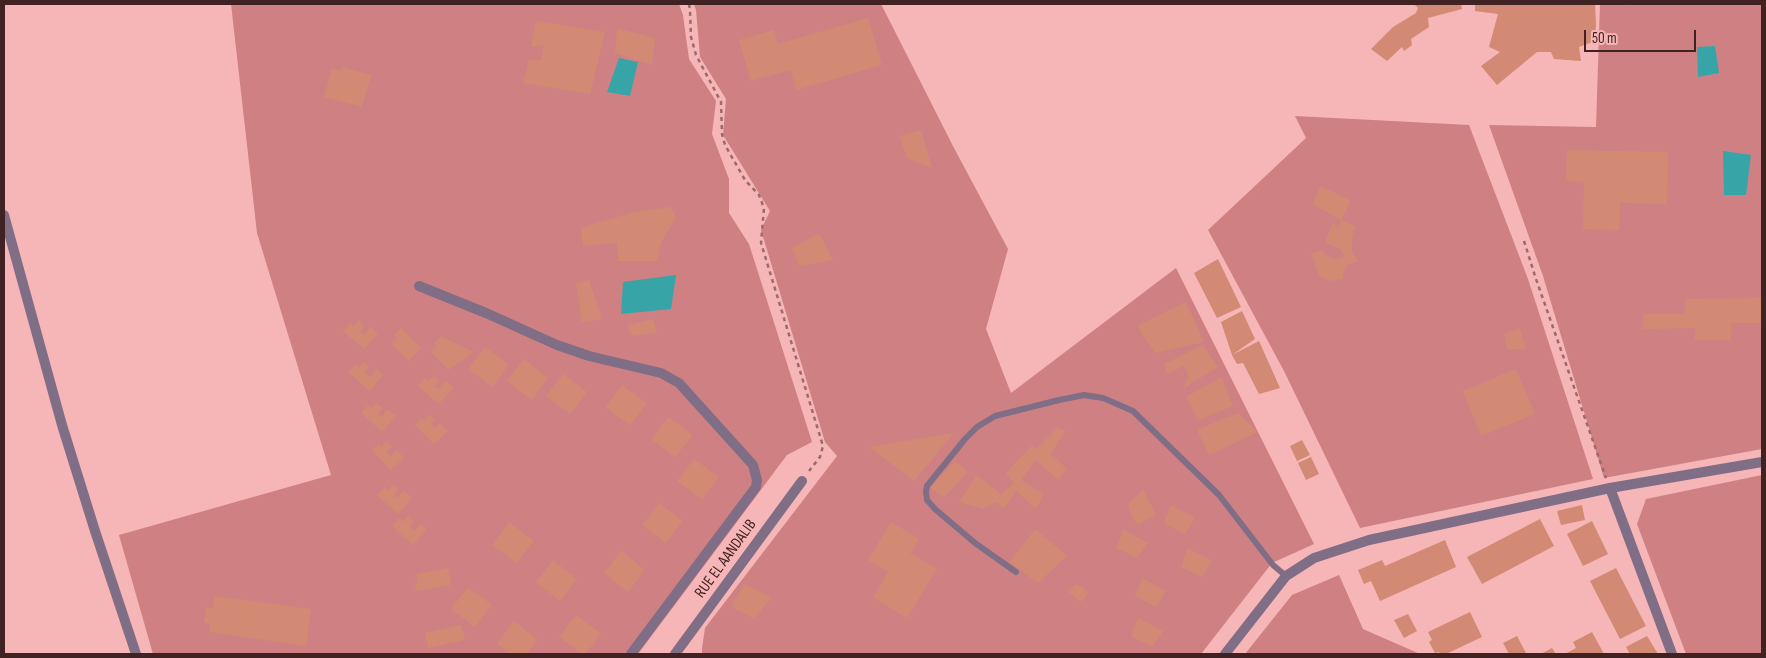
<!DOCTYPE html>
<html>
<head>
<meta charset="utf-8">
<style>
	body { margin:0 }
	#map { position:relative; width:1766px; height:658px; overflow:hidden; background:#f6b5b6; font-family:"Sofia Sans Condensed",sans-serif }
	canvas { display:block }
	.frame { position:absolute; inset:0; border:5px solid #412223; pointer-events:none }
	.scale { position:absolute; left:1584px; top:30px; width:112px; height:22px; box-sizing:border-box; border:2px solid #412223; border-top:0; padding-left:6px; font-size:15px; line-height:18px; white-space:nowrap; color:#412223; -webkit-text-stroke:4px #f6b5b6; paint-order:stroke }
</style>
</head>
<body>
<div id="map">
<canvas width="1766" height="658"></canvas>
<div class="frame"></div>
<div class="scale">50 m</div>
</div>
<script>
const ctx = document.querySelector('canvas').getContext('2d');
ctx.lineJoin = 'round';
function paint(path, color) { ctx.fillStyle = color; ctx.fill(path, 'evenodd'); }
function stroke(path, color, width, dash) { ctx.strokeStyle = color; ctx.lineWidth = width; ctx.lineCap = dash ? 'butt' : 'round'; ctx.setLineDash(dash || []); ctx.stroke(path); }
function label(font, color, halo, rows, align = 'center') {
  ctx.font = font + ' "Sofia Sans Condensed",sans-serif'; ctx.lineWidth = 5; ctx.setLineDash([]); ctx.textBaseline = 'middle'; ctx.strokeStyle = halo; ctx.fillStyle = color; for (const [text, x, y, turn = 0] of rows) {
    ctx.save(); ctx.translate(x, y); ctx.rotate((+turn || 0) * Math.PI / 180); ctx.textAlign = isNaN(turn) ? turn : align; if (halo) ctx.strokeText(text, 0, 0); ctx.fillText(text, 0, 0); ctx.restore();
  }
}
const green = new Path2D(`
	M231,4H679L683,15L689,59L716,101L712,134L729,179V213L749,244L812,442L787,455L638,654H153L119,535L331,475L257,233Z
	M694,4H881L954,148L1008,249L986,329L1011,393L1176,268L1314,544L1272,563L1201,654H702V648L705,628L837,456L825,442L761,230L770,211L723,135L726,99L700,57L696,10Z
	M1600,4H1762V449L1604,478L1543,276L1489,125L1596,127Z
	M1295,116L1469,125L1528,279L1593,479L1360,528L1284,371L1208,230L1306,138Z
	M1762,475V654H1686L1637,524L1646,499Z
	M1339,575L1363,629L1420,654H1245L1292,595Z`);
const water = new Path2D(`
	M1715,46L1719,73L1698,77L1697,47Z
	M619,58L638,62L630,96L607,92Z
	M1723,151L1751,155L1746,195H1724Z
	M676,275L671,309L621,314L623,282Z`);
const building = new Path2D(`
	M1414,4H1461L1462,9L1428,18L1429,27L1411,39L1412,45L1404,51L1402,47L1387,61L1371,49L1393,27L1416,13L1418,8Z
	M1475,4H1595L1596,24L1595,41L1579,47L1581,61L1554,59L1551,52H1537L1497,85L1481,66L1500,52L1489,47L1498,14L1475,11Z
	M1610,4H1637V6L1610,5Z
	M868,18L882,65L796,90L791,70L751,81L739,40L774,30L778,44Z
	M536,21L605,32L590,94L523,83L529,60H541L544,45L531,47Z
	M617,28L655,38L652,65L615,53Z
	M342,67L371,75L362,107L324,97L332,68L340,71Z
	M921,130L932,168L907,158L899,136Z
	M1567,150L1668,152L1667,204L1620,203L1619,230L1583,229L1584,182L1566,181Z
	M1321,186L1351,201L1341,220L1312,204Z
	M671,207L676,218L661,242L657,261H618L617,243L583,246L581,228L634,212Z
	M1341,220L1355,226L1352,238V252L1359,261L1347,265L1343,273V279L1330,281L1319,276L1311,254L1323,250L1324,254L1336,259L1345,257L1341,250L1325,242L1333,222L1339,228Z
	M819,233L833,260L799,266L792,248Z
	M1218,259L1241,307L1217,318L1194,273Z
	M589,280L602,319L582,322L576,284Z
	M1762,298V323H1731V340H1695V328L1643,329V314H1685V299Z
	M1186,302L1204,342L1155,353L1137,326Z
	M1242,311L1255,339L1232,355L1221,322Z
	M653,319L657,333L632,336L628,325Z
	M359,320L365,326L360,331L364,335L371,327L378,334L364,349L343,331L350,323L354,326Z
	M401,328L421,348L409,361L391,344L397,338L394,335Z
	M1520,328L1526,349H1507L1504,334Z
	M441,336L474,352L448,370L430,351L437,346L434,343Z
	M1259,341L1280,388L1259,394L1243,363L1237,364L1232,355Z
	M1203,345L1218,367L1184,388L1188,376L1184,366L1167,374L1164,364Z
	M485,347L509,365L492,387L468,369Z
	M524,359L548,378L532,400L507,381Z
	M364,362L370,367L365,373L370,377L377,369L383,375L370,391L348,372L355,364L359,367Z
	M1516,369L1535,414L1481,436L1463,391Z
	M563,374L587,392L570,414L546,396Z
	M434,375L440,381L435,386L438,389L446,381L454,388L439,404L418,386L425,378L429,381Z
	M1222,377L1233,406L1198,420L1186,397Z
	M622,385L647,403L630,425L605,407Z
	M376,403L383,408L378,414L381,417L388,409L396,416L382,432L361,413L368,405L371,408Z
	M1238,413L1258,432L1209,455L1197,430Z
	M430,414L435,420L431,425L435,428L440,423L448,431L434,444L415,425L422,418L424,421Z
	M668,417L693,435L675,457L651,439Z
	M1058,427L1065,431L1051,454L1067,469L1058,480L1036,460L1021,480L1044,494L1036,509L1016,491L1004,509L995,502L984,509L959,502L977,475L1001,494L1014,483L1006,474L1012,466L1032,445L1036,449Z
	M954,433L914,481L869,447Z
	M1302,440L1310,455L1297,461L1290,446Z
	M387,441L392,447L386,452L390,456L397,449L404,458L390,470L372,450L379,444L381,447Z
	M1311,457L1319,474L1306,480L1298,463Z
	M694,459L719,477L702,499L677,481Z
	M955,461L968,472L944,498L930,487Z
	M393,484L399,490L394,495L397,498L404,491L412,498L398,514L377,495L384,487L388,490Z
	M1143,490L1156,514L1138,525L1130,512L1128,504Z
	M659,503L683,521L666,543L642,525Z
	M1171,505L1195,518L1185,534L1164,523Z
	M1582,505L1585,520L1561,525L1557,511Z
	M408,516L414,522L409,527L414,531L421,523L427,529L413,545L392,526L400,518L403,522Z
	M1540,519L1554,546L1482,584L1467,557Z
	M1592,521L1608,554L1583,566L1567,534Z
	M509,522L534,541L517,563L492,545Z
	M891,522L919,539L910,553L937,569L907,618L873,597L888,572L868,560Z
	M1035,529L1067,556L1038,583L1010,562Z
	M1123,529L1148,543L1137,558L1116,548Z
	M1445,540L1456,567L1380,601L1371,581L1364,584L1358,570L1382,560L1385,566Z
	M1188,548L1212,561L1202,577L1181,567Z
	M621,551L645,570L628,592L604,573Z
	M553,560L577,579L560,601L536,582Z
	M448,568L451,585L416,591L415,583H418L416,574Z
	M1616,568L1646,626L1620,639L1590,581Z
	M1142,578L1166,591L1156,607L1135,596Z
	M744,584L772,598L754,618L733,608V603Z
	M1077,584L1089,592L1081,602L1067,591Z
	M468,587L492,605L475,627L451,609Z
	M214,596L311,609L306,646L209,632L210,623H204L206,607L213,608Z
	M1470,612L1482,637L1446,654H1440L1439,652L1435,653L1429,642L1432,640L1428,632Z
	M1408,614L1417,631L1404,638L1394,620Z
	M576,615L601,634L585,654H582L559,637Z
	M1138,618L1163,631L1152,647L1131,636Z
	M514,621L538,640L527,654H511L497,644Z
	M461,625L465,640L428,648L425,633Z
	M1592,632L1604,654H1565L1576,648L1573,642Z
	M1517,636L1526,653L1522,654H1509L1503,643Z
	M1647,636L1658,654H1630L1626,647Z
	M1552,648L1556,654H1541Z`);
const path = new Path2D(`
	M689,4L690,10L691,37L696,55L721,102L722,134L725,145L745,180L759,195L764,208L761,243L823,446L820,457L809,471
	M1524,241L1536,279L1606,478`);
const service = new Path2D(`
	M1016,572L975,543L935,509L927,500L926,492L927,486L965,439L977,427L995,416L1059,400L1084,395L1103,398L1133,411L1219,495L1273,565L1286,576`);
const minor = new Path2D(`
	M4,215L62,425L95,531L136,654
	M419,286L486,313L557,345L589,356L661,373L679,383L753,465L757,480L756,487L631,654
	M1610,488L1672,654
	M675,654L802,481
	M1225,654L1286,576L1314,558L1369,540L1610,488L1762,462`);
const streetNames = [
	["RUE EL AANDALIB",726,559,-54]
];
paint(green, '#cf8083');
paint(water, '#37a5a8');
paint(building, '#d28a74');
stroke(path, '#9b6b6c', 2.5, [4, 4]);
stroke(service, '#806e86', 6);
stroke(minor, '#806e86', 10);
label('16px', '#412223', '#f6b5b6', streetNames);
</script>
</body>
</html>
